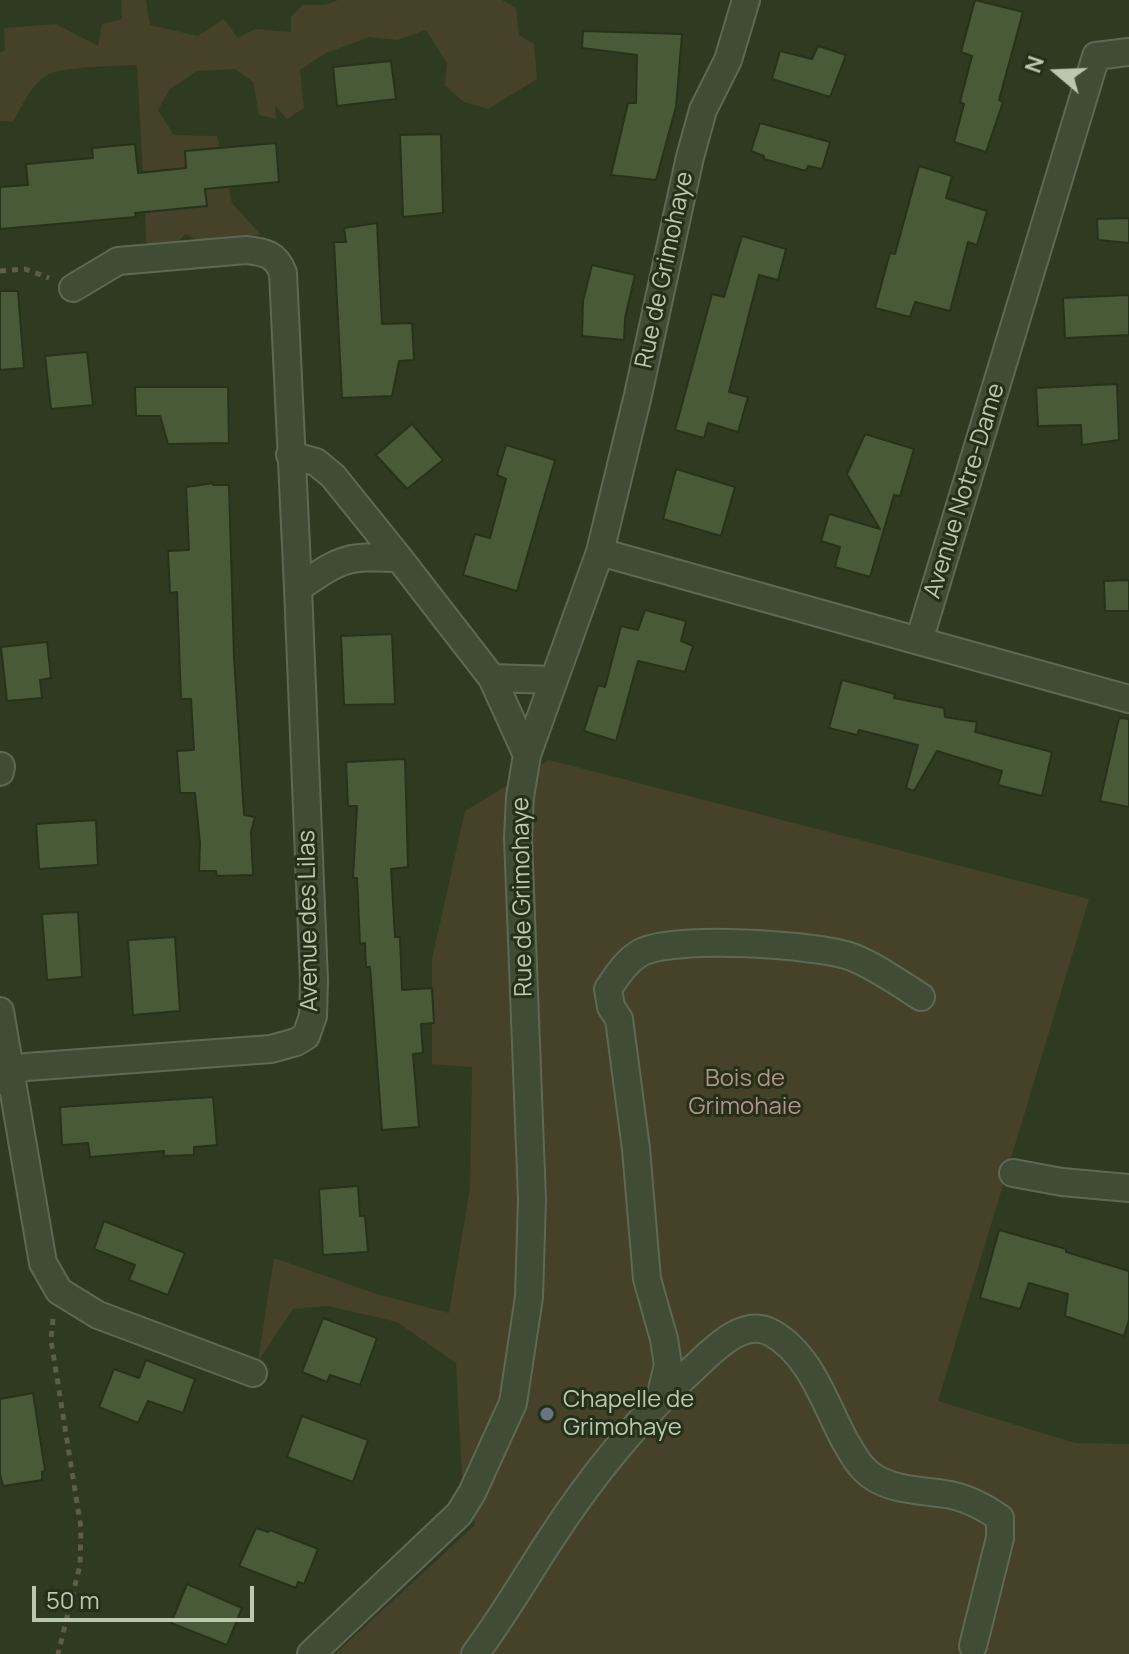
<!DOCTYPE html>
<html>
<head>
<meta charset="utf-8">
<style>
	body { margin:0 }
	#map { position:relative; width:1129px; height:1654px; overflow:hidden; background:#2e3b20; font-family:Manrope,sans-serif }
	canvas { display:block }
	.north { position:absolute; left:1017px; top:32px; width:80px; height:80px; -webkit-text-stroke:6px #253019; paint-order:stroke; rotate:289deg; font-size:22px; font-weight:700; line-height:32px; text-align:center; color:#bac8af }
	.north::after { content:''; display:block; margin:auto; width:28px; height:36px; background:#bac8af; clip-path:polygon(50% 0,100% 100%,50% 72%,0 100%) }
	.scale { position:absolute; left:32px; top:1586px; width:222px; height:36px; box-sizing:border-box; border:4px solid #bac8af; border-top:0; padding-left:10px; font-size:24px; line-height:28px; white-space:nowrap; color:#bac8af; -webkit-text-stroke:6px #253019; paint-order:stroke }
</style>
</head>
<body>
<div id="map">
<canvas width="1129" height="1654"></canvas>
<div class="north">N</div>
<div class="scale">50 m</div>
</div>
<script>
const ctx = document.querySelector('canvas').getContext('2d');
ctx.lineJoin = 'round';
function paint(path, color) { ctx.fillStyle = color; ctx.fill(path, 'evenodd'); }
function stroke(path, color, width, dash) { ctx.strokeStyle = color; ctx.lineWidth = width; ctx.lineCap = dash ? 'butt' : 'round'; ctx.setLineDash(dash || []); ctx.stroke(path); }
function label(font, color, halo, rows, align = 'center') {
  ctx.font = font + ' Manrope,sans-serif'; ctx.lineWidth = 6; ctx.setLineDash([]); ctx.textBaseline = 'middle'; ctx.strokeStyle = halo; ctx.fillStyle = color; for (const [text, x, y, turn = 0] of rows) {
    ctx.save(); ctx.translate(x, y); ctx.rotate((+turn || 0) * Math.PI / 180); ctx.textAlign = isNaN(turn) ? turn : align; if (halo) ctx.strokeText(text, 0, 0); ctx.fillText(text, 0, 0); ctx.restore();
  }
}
const green = new Path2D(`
	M121,0H146L150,25L198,36L224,19L238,38L255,29L291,32V17L302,5H325L338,0H502L516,8L519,35L534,44L537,79L488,109L464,102L445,86L447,63L426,30L397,40L369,37L326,53L300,70L304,108L287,119L275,105L276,119L259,115L253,82L235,69L197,71L170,89L158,110L174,135L217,136L232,203L261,235L238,236L215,247L185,234L171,250L147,249L137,65C118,66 63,66 47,75C31,85 22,106 13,122L0,121V52L5,50L4,28L56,24L98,46L102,24L122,19Z
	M549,760L1089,899L938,1401L1075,1443L1129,1444V1654H335L475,1525L462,1476L456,1363L397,1322L328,1306L293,1309L258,1361L274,1258L380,1295L449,1313L470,1189L472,1067L432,1064V959L465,811Z`);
const building = new Path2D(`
	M975,0L1023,12L999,100L1003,102L986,152L954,142L964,104L960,102L972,56L961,52Z
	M583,31L682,34L676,107L656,180L611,175L628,103H636L637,55L582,48Z
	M818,46L846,55L830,97L772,79L780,51L812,59Z
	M391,61L396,99L337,106L333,67Z
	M760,123L830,142L822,169L808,166L806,171L764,159V156L751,151Z
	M441,134L443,213L403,217L400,135Z
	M276,143L279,182L205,189L207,206L135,213L136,217L0,229V187L28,185L26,164L93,158L92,148L135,144L138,173L186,168L185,151Z
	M919,166L952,176L946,198L987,211L977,245L968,242L950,311L915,302L910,317L875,308L890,253L895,254Z
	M1129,218V243L1098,240L1097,219Z
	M377,223L382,324L412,323L414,360L399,361L392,396L342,398L334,242H346L344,228Z
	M742,236L786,249L778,280L759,275L729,392L748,397L738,432L708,423L704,438L675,430L712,294L724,297Z
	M592,265L635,275L625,318L624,340L582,336L583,301Z
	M0,291H18L24,368L0,370Z
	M1129,295V335L1065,338L1063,298Z
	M87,352L93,405L51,409L45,356Z
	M1117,384L1119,440L1082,445L1081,425L1038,426L1036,388Z
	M135,387H228L229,443L168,444L160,416H136Z
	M412,424L443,460L407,489L376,455Z
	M865,434L914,449L900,496L894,495L870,577L835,567L840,547L821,541L829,514L880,529L847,474Z
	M506,445L555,460L517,591L463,575L475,534L490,538L506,479L497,475Z
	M676,469L735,487L721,536L663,519Z
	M214,483L213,485H229L234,657L244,815L255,817L251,832L253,875L217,876L216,871H199L200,843L195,793H180L177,751L194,750L191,699H181L177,592L170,593L168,551L189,550L186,487Z
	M1129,580V611H1105L1104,581Z
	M645,610L686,621L681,641L693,646L685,672L638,661L616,741L584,731L598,685L605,687L621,626L638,630Z
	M392,634L395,704L344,705L341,636Z
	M47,642L51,678L40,680L42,698L7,701L1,647Z
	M842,680L895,694L894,698L944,708L945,717L977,722L975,732L1052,752L1042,796L998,785L1002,771L937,751L914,791L906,788L918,745L859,730L857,735L829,728Z
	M1119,718L1129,719V807L1100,801Z
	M405,759L408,867L391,869L395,937H400L402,990L432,988L434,1023L421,1024L423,1053L413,1054L419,1127L382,1130L370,967H366L365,943L360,944L357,878H353L357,806H348L346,762Z
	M96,820L98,865L39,869L36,824Z
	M78,912L82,977L47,980L42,914Z
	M175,937L180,1011L133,1015L128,940Z
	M213,1097L217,1145L194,1147V1155L164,1156V1151L90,1157L88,1143L62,1145L60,1107Z
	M358,1186L360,1216H365L368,1252L323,1255L319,1189Z
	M104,1221L185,1253L168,1295L129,1280L135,1265L94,1249Z
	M999,1230L1066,1249V1252L1129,1271V1320L1124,1336L1065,1316L1068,1294L1029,1283L1020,1309L980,1298Z
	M323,1318L377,1338L360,1385L330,1375L327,1382L302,1372Z
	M146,1360L195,1379L183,1413L148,1401L138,1423L99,1407L114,1369L139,1378Z
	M33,1393L45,1470L42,1472V1480L3,1486L0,1474V1399Z
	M302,1416L368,1440L353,1482L287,1457Z
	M256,1528L268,1532L270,1530L318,1549L304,1584L298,1582L296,1588L239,1566Z
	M187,1584L242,1608L227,1645L171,1623Z`);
const path = new Path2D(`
	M0,271L25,269L49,278
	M53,1319L51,1340L81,1528L80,1565L58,1654`);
const minor = new Path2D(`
	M73,288L118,261L246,250C265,252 276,254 283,273L298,588
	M290,455L316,462L333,476L399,558
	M600,552L919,641L1096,56L1129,52
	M919,641L1129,699
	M527,755L492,678L554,680
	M0,772L1,766
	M0,1011L43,1263L59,1291L98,1315L253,1373
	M0,1081L10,1072L26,1067L271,1049L296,1042L306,1036L313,1016L314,981L298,588C343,558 343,556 399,558L492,678
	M1013,1173L1062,1182L1129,1188
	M660,1398L668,1365L664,1339L647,1279L636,1149L619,1019L611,1007L608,989C617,976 625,962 640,953C673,935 816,944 852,957C877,967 899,983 921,997
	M311,1654L459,1514L472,1493L513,1403L529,1297L532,1199L518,838L520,797L527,755L600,552L638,395L690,157L703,110L728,60L746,0
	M475,1654C502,1618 524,1580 548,1543C590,1478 638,1418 695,1367C714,1349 744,1317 772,1333C811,1355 825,1404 845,1441C854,1456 860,1469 875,1478C897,1491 921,1490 945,1494C966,1497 983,1506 1000,1518V1538L973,1646`);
const markers = [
	[547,1414,8,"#6b7280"]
];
const streetNames = [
	["Rue de Grimohaye",665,270,-78],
	["Avenue Notre-Dame",965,491,-73],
	["Rue de Grimohaye",523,897,-91],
	["Avenue des Lilas",309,921,-91]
];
const parkNames = [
	["Bois de",745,1079],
	["Grimohaie",745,1107]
];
const poiNames = [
	["Chapelle de",563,1400],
	["Grimohaye",563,1428]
];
paint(green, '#464129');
paint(building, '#495a38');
stroke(building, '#27321b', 2);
stroke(minor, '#5d6952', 30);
stroke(path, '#5d5e44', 5, [6, 6]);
stroke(minor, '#404c34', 26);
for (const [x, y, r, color] of markers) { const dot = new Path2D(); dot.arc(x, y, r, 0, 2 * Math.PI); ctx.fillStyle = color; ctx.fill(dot); stroke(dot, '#253019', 3); }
label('24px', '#bac8af', '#253019', streetNames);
label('24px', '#b4918b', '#253019', parkNames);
label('24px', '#bac8af', '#253019', poiNames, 'left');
</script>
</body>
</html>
